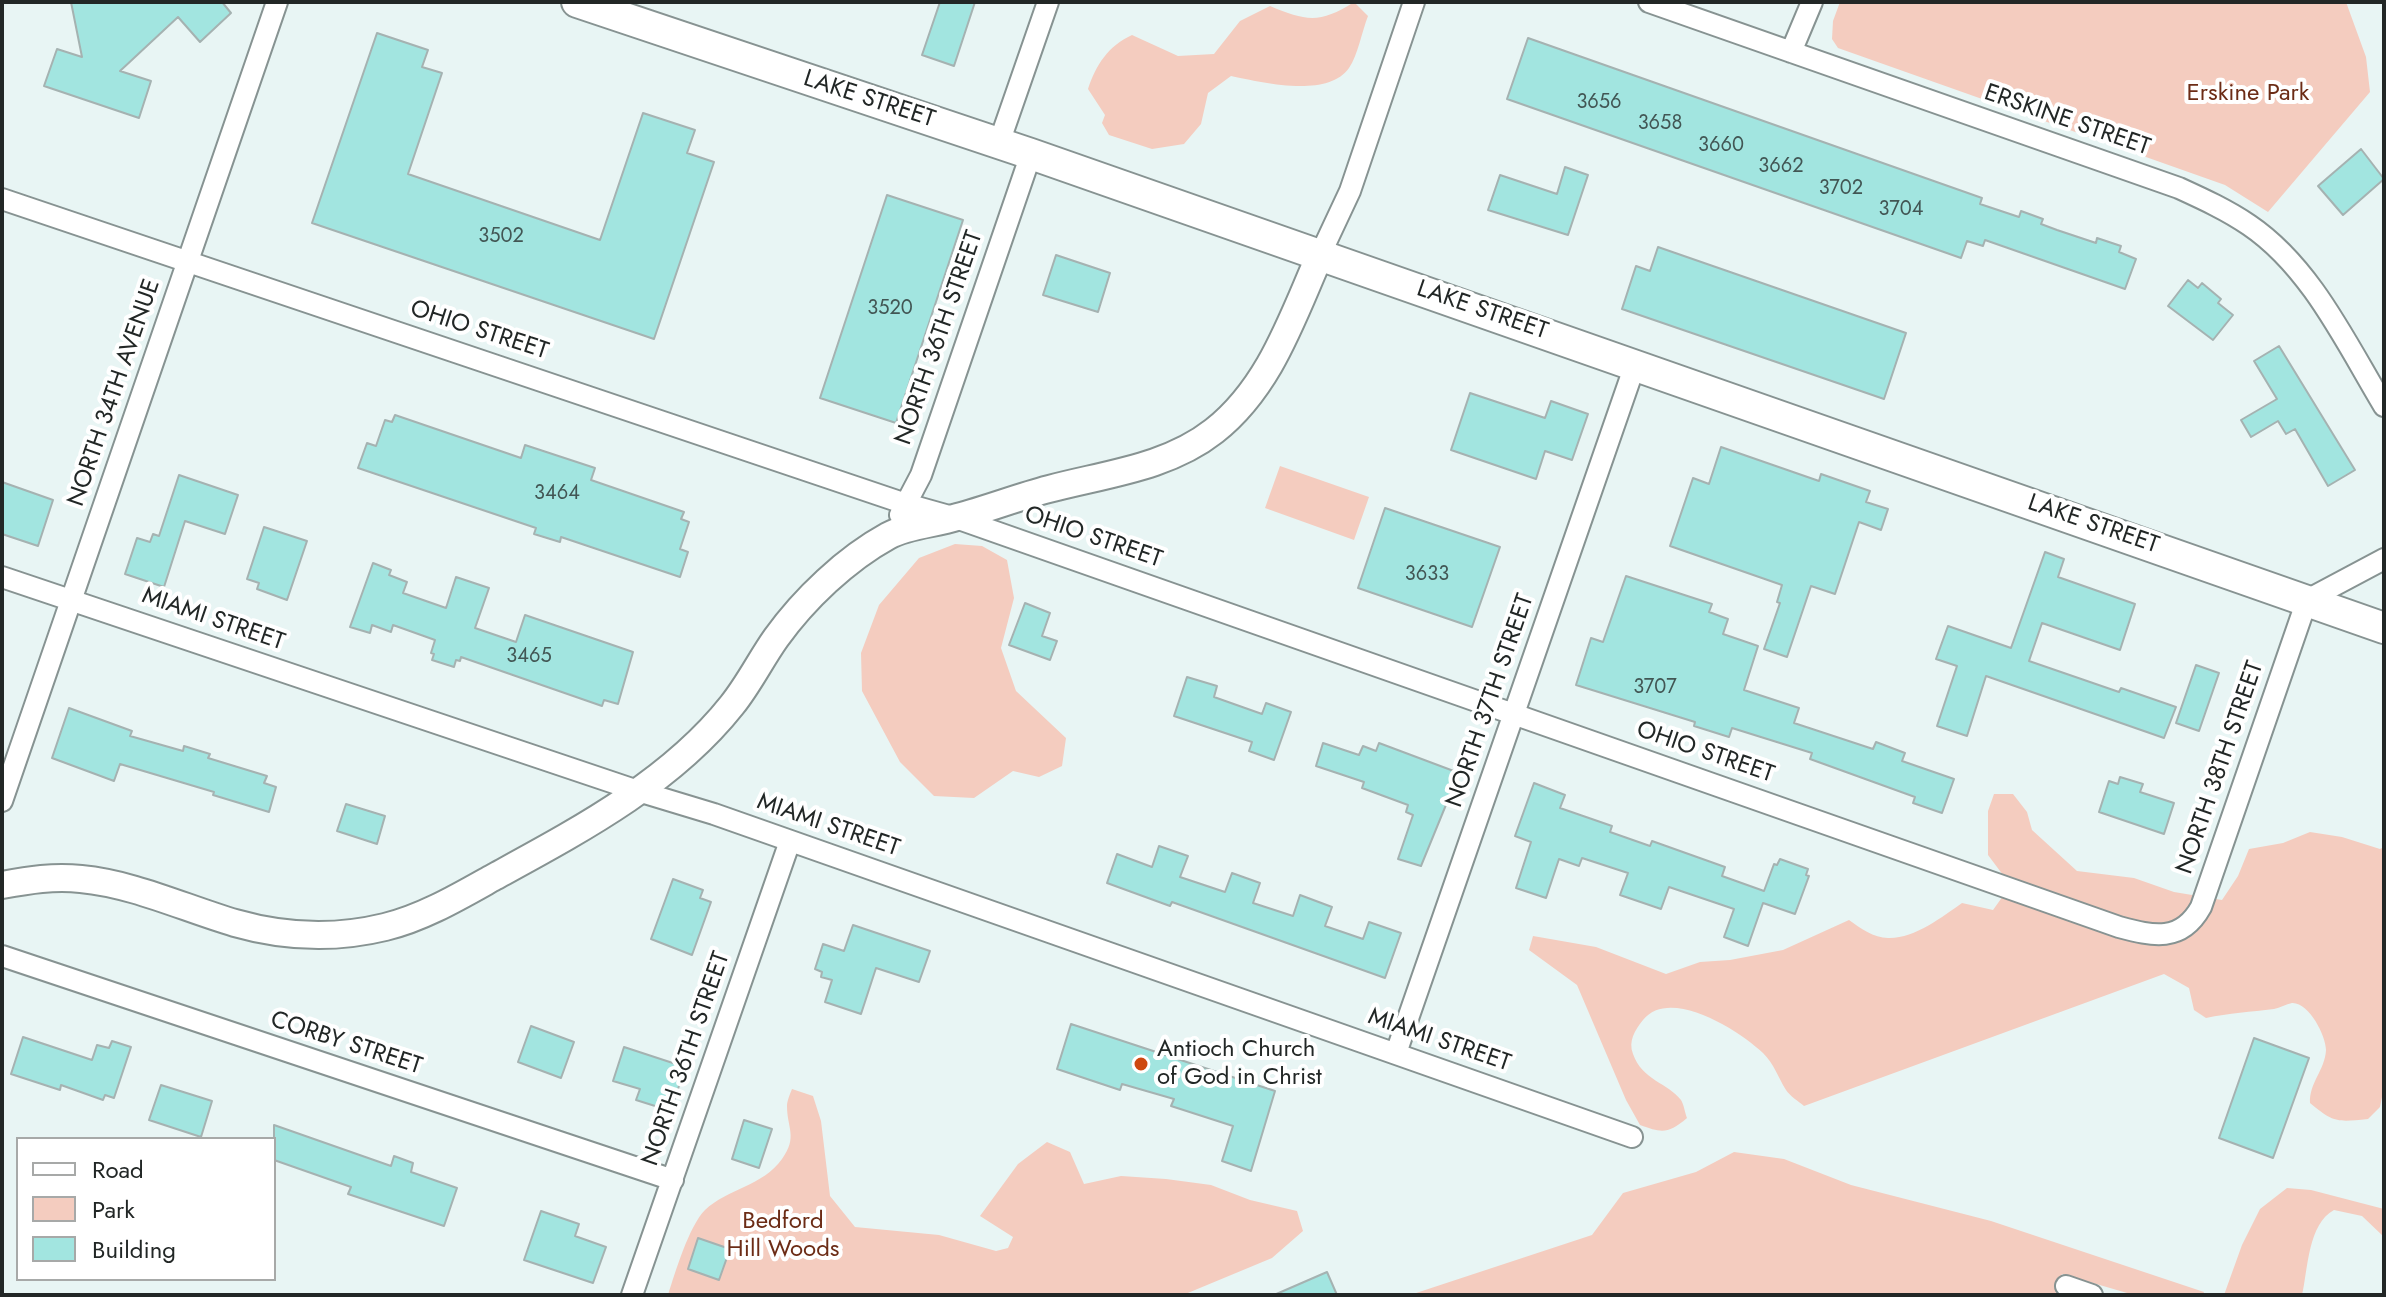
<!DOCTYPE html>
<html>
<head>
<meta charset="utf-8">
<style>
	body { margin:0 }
	#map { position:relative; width:2386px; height:1297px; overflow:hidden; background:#e8f5f4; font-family:Jost,sans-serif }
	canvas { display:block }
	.frame { position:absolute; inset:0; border:4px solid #222726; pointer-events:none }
	.legend { position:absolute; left:16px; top:1137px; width:260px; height:144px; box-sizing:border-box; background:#fff; border:2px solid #a7a9a8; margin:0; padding:10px 14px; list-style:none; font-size:24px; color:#222726 }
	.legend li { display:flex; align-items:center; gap:16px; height:40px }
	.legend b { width:40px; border:2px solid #a7a9a8 }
</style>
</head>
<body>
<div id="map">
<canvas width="2386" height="1297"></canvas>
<div class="frame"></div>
<ul class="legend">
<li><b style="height:10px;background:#fff"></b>Road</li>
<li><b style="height:22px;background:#f4ccbf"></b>Park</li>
<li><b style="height:22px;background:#a2e5e0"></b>Building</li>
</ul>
</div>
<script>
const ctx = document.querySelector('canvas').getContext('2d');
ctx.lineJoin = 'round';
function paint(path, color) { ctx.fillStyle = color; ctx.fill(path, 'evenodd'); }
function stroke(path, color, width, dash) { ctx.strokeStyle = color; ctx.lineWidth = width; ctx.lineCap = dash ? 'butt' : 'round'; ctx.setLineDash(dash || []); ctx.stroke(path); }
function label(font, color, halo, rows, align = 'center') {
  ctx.font = font + ' Jost,sans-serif'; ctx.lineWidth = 8; ctx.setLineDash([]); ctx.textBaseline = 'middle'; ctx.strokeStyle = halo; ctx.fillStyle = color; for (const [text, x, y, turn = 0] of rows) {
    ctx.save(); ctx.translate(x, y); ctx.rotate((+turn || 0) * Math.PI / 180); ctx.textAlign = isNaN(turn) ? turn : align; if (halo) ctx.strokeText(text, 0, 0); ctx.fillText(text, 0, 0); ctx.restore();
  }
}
const green = new Path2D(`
	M1354,2L1368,16C1362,31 1358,55 1349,68C1327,99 1261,82 1231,76L1208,93L1201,124L1184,144L1152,149L1109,135L1102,123L1105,115L1088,89C1096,65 1108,46 1132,35L1178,56L1214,54L1240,21L1270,6C1306,21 1320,24 1354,2Z
	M1840,2H2346L2366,57L2370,92L2268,212L2225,185L1838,48L1832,39L1833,21Z
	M1280,466L1369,497L1354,540L1265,508Z
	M955,544L982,546L1007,560L1014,598L1001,648L1016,691L1066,738L1062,766L1039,777L1013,771L974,798L934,796L900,762L862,691L861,653L879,605L919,558Z
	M1994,794H2013L2027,812L2032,830L2077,871L2134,878L2174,892L2222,900L2238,876L2249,849L2283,843L2310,832L2342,837L2380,849L2384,847V1087L2380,1107L2368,1119C2337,1122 2334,1123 2310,1103C2309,1083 2325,1070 2326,1050C2326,1036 2309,1002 2292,1003C2286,1004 2280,1008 2274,1009C2251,1012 2229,1013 2206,1018L2194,1010L2189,988L2164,974L1804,1106C1798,1101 1790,1096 1786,1090C1778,1077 1774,1064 1763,1053C1740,1031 1670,986 1643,1020C1635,1030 1628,1041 1633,1054C1642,1080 1668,1083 1681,1100C1684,1105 1685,1113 1687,1118C1668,1134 1662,1133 1640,1125L1626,1100L1577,985L1529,950L1533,936L1596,947L1666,974L1700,962L1730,960L1783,950L1849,920C1860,928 1874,938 1888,938C1914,939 1942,917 1962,903L1993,910L2003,896V875L1988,855V811Z
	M792,1089L813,1096L821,1121L830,1196L855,1227L939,1235L996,1251L1008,1248L1013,1237L980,1216L1018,1164L1047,1142L1070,1152L1084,1184L1121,1176L1166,1179L1211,1185L1250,1200L1297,1211L1303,1231L1272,1258L1183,1295H668C675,1273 689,1226 705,1210C727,1189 763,1186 782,1159C798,1137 787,1128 787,1106C787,1101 790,1094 792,1089Z
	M1734,1152L1784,1159L1851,1185L1991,1221L2204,1292L2203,1295H2134L2062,1274L2055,1295H1410L1592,1235L1623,1193L1696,1172Z
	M2287,1188L2311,1190L2384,1209V1237L2362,1216L2334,1210C2308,1224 2308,1268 2302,1295H2224L2242,1245L2260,1209Z`);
const building = new Path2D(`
	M71,2H222L231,13L200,42L178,17L120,71L151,81L139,118L44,86L57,49L82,57Z
	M940,2H975L954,66L922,55Z
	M377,33L428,50L422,67L442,73L408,174L600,240L643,113L695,130L687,153L714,162L654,339L312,223Z
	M1528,38L1982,198L1980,204L2019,217L2021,211L2043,219L2041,224L2057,230L2096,243L2097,238L2121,246L2119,252L2136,259L2125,289L1985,240L1983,246L1967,241L1961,258L1507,99Z
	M2361,149L2384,179L2343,215L2318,186Z
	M1565,167L1588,175L1568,235L1488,210L1500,175L1557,194Z
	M887,195L963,220L896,423L820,398Z
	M1658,247L1906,333L1884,399L1622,309L1636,266L1650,271Z
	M1056,255L1110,273L1098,312L1043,295Z
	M2188,280L2198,288L2202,283L2221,299L2218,303L2233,315L2213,340L2168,306Z
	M2279,346L2355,470L2328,486L2295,429L2286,434L2278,421L2251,437L2241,420L2277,399L2254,361Z
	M1470,393L1545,418L1551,401L1588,414L1572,460L1545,451L1536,479L1451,450Z
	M395,415L521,458L525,445L595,468L591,480L684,512L681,519L689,522L680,549L688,552L680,577L561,537L560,542L534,534L536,528L358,468L367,443L376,446L385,420L392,422Z
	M1721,447L1819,481L1821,474L1870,491L1866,502L1888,509L1881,530L1859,522L1835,594L1811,586L1787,657L1764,649L1780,603L1777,602L1782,585L1670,546L1693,478L1709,484Z
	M179,475L238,495L225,534L185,521L164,587L125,574L137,538L150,542L153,534L159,536Z
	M2,482L53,500L38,546L2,534Z
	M1385,508L1500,547L1472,627L1358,588Z
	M264,527L307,541L287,600L257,589L259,583L247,579Z
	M2045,552L2064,559L2058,577L2135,604L2120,650L2042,623L2029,661L2119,692L2121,688L2176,707L2164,738L1986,676L1967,736L1937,726L1957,666L1936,659L1948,626L2011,648Z
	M373,563L391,570L389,575L407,582L403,593L446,608L456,577L489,588L475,628L516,642L525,615L633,652L618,704L604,700L602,706L461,657L460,661L456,660L454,667L432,660L434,654L431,653L435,640L393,625L391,632L372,625L370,633L350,627Z
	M1626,576L1712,604L1709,612L1728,619L1723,634L1758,646L1744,690L1799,708L1794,723L1873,749L1876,742L1905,753L1902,761L1954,779L1942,813L1913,803L1915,797L1810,759L1812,753L1732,728L1729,737L1694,726L1695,722L1576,685L1591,638L1603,642Z
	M1025,603L1050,613L1042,636L1057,641L1050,660L1009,645Z
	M2196,665L2219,673L2199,731L2176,723Z
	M1187,677L1217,686L1214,697L1262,714L1266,703L1291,712L1274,760L1249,751L1252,742L1174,716Z
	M69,708L132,731L130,736L183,751L184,746L210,754L208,758L267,776L264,783L276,787L269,812L213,795L214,792L120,764L114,781L52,758Z
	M1323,743L1359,755L1363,746L1376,751L1379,743L1459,773L1421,866L1398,859L1413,815L1406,812L1408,805L1362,788L1364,782L1316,766Z
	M2120,777L2143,784L2140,792L2174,803L2164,834L2099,812L2109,781L2118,784Z
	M1534,783L1565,795L1560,808L1612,826L1610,832L1650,846L1652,841L1725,867L1722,876L1764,891L1774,864L1777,865L1780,859L1808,869L1806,875L1809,876L1795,914L1763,903L1748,946L1724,937L1734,909L1669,887L1661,909L1620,895L1628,873L1582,858L1579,866L1559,859L1546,898L1516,888L1531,842L1515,836Z
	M346,804L385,816L377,844L337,831Z
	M1159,846L1188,856L1180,877L1225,892L1232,873L1260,883L1253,903L1293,916L1300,895L1332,907L1325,926L1363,939L1369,922L1401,933L1385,978L1172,902L1170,906L1107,883L1117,854L1152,867Z
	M673,879L703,890L700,898L711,902L692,955L651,939Z
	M853,925L930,951L919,982L876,968L861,1014L825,1002L832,980L821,977L822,972L815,969L823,944L844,951Z
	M1071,1024L1275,1091L1251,1171L1222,1161L1233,1126L1171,1106L1174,1099L1122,1084L1120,1090L1057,1069Z
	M531,1026L574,1042L561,1078L518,1062Z
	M23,1037L92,1060L97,1045L109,1048L112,1041L131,1047L114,1098L105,1095L103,1100L61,1085L60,1090L11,1074Z
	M2254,1038L2309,1058L2273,1158L2219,1138Z
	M624,1047L685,1067L671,1111L636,1100L640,1089L613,1081Z
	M161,1085L212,1101L201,1137L149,1120Z
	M744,1120L772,1129L759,1168L732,1159Z
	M274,1125L391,1166L394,1156L413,1163L411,1172L457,1188L444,1226L348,1194L351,1187L274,1160Z
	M541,1211L579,1224L575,1236L606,1247L593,1283L524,1260Z
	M698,1238L730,1249L719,1280L688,1269Z
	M1327,1272L1337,1295H1274Z`);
const minor = new Path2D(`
	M1649,2L2179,188C2203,199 2227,210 2249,225C2311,267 2346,343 2384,406
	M1791,52L1812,2
	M999,143L1048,2
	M2,199L906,504L956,518L2119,927C2153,936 2181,943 2201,907L2307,600L2384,559
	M1320,255L1350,191L1414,2
	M900,515L921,475L1031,154
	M2,577L638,791L714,814L1632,1137
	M2,801L277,2
	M2,956L673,1180
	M1396,1053L1635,365
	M2066,1286L2092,1295
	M632,1295L790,841`);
const tertiary = new Path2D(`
	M2,885C29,880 54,876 81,879C134,884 184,908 235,923C284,937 336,939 385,927C423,918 460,896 494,877C580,830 671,782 732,705C749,684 761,659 776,638C804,599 846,559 888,536C908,525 936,524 957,517C988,509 1018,497 1049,489C1105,474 1167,468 1214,431C1270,387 1292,318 1320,255`);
const secondary = new Path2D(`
	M577,2L1031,154L2384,628`);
const markers = [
	[1141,1064,8,"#ce480f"]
];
const numberNames = [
	["3656",1599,103],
	["3658",1660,124],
	["3660",1721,146],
	["3662",1781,167],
	["3702",1841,189],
	["3704",1901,210],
	["3502",501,237],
	["3520",890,309],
	["3464",557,494],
	["3633",1427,575],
	["3465",529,657],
	["3707",1655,688]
];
const parkNames = [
	["Erskine Park",2248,94],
	["Bedford",783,1222],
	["Hill Woods",783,1250]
];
const streetNames = [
	["LAKE STREET",869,100,18],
	["ERSKINE STREET",2067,121,19],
	["LAKE STREET",1482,311,19],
	["OHIO STREET",479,331,18],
	["NORTH 36TH STREET",940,338,-71],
	["NORTH 34TH AVENUE",115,393,-71],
	["LAKE STREET",2093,525,19],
	["OHIO STREET",1093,538,19],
	["MIAMI STREET",213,620,19],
	["NORTH 37TH STREET",1491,701,-71],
	["OHIO STREET",1705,753,19],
	["NORTH 38TH STREET",2221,768,-71],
	["MIAMI STREET",828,826,19],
	["MIAMI STREET",1439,1041,19],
	["CORBY STREET",346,1044,18],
	["NORTH 36TH STREET",687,1059,-71]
];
const poiNames = [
	["Antioch Church",1157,1050],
	["of God in Christ",1157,1078]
];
paint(green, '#f4ccbf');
paint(building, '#a2e5e0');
stroke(building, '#a5b2b1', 2);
stroke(minor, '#879392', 24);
stroke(tertiary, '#879392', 30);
stroke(secondary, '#879392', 34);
stroke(minor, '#fff', 20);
stroke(tertiary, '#fff', 26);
stroke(secondary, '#fff', 30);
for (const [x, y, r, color] of markers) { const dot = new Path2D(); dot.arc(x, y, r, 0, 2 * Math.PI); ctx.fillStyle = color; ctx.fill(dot); stroke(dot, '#fff', 3); }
label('20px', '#425654', null, numberNames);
label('24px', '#6c2c16', '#fff', parkNames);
label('24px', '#222726', '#fff', streetNames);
label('24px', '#222726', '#fff', poiNames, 'left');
</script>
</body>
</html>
